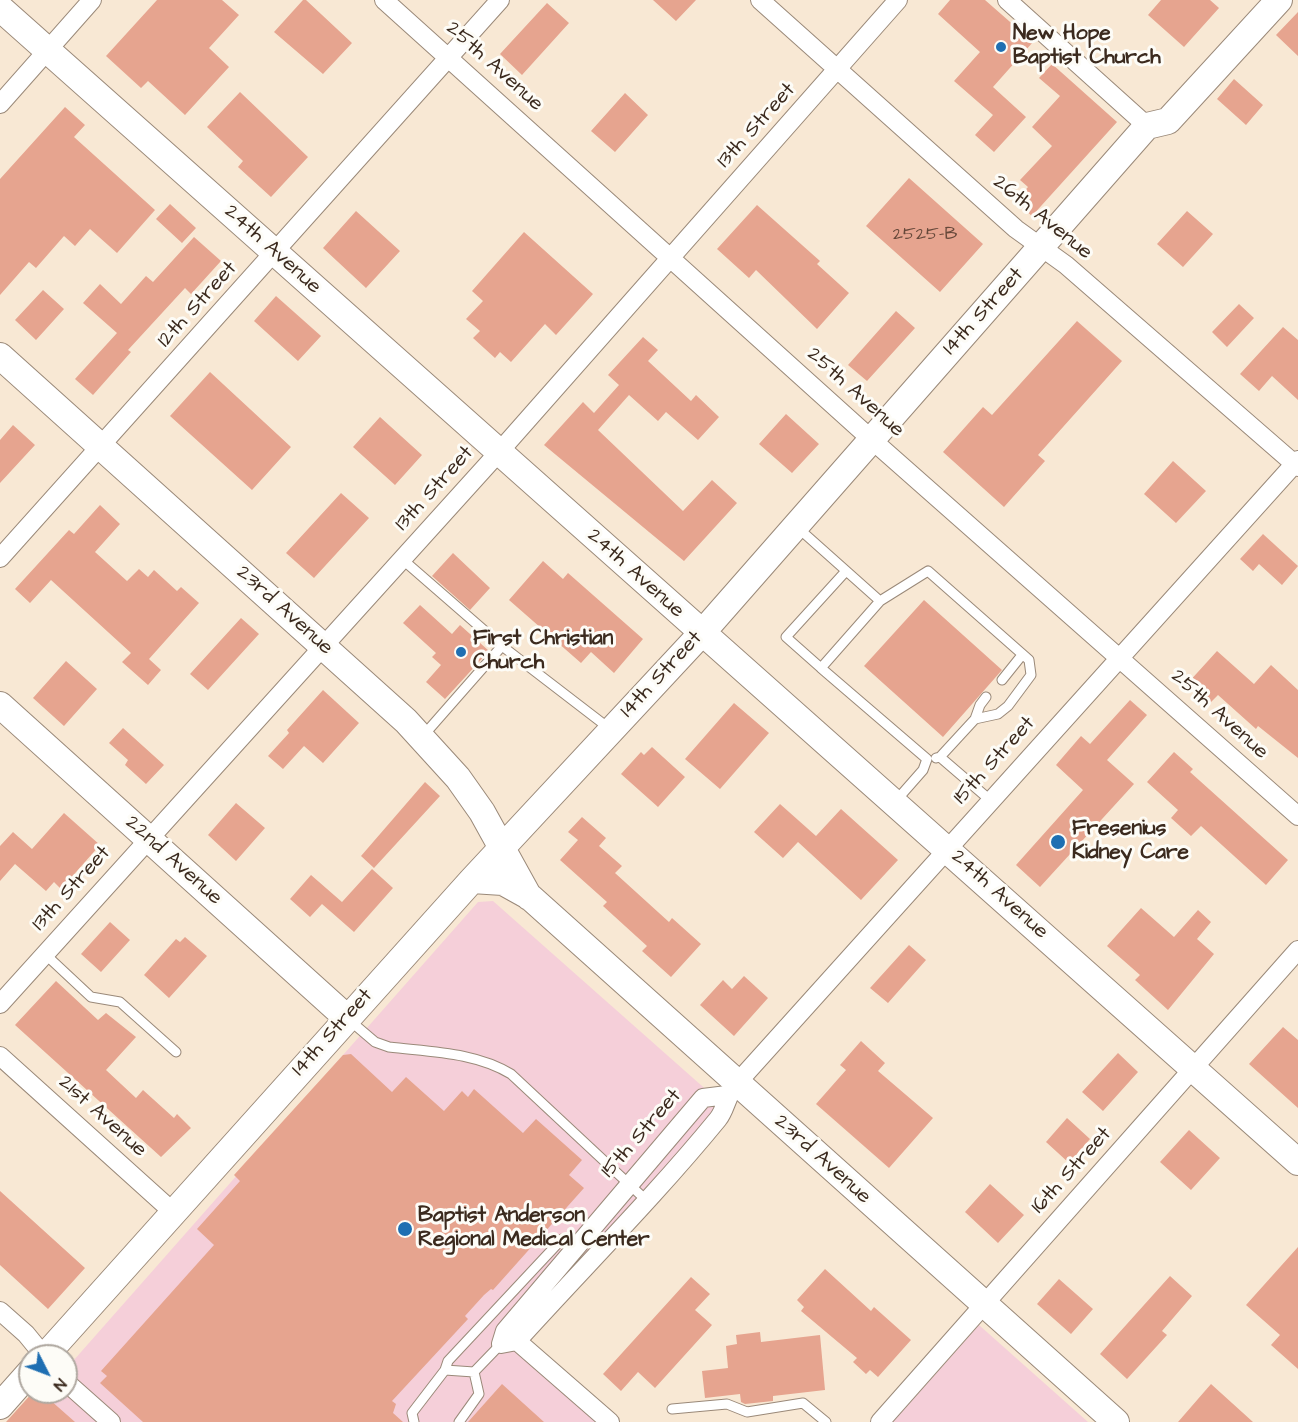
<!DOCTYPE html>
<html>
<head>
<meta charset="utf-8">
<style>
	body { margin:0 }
	#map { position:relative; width:1298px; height:1422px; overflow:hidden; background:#f8e8d4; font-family:"Architects Daughter",sans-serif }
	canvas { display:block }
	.north { position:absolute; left:18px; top:1344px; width:60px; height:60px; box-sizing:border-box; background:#fdfcf7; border:2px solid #afa8a0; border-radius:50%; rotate:132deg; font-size:16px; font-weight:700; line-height:24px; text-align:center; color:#3b2a1e }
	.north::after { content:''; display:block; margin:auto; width:21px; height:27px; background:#1f6fb2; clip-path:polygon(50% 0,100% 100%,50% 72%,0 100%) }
</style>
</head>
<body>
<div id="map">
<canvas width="1298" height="1422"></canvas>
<div class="north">N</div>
</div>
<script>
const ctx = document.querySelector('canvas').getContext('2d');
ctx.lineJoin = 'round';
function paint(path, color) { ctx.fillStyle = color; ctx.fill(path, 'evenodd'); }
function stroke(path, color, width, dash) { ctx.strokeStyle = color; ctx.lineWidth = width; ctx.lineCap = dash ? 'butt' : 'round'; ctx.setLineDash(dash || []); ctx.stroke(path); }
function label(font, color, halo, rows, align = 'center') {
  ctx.font = font + ' "Architects Daughter",sans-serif'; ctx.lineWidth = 6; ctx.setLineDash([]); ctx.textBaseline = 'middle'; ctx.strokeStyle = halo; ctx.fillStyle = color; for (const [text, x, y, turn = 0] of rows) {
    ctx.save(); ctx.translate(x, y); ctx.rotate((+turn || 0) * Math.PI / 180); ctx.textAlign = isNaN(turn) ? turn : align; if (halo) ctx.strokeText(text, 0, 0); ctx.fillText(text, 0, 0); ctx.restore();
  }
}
const built = new Path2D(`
	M493,901L728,1109L515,1350L597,1422H19L46,1392H66V1369L478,902Z
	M979,1325L1088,1422H893Z`);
const building = new Path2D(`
	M157,0H222L239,15L209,48L229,67L185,115L148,81L141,88L106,56Z
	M303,0H306L352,43L323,74L274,32Z
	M653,0H696L676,21Z
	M950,0H985L1033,42L993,87L1026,117L994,152L975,135L993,115L954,81L980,52L938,14Z
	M1161,0H1210L1219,8L1184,47L1148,15Z
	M547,3L569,23L522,75L500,54Z
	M1298,12V56L1276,35Z
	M1052,64L1117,122L1032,216L1015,202L1028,187L1020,180L1052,146L1032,127L1060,96L1039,78Z
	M1234,79L1263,105L1246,125L1217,99Z
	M240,92L308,157L271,197L238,167L243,161L207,127Z
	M625,93L648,115L615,152L591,131Z
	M65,107L85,125L74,137L155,210L117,253L90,229L75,246L64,236L36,268L29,262L0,295V179Z
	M909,178L983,244L940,292L866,226Z
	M170,204L196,228L182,243L156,219Z
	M757,205L820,261L817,264L849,293L817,329L756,270L749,278L717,249Z
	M356,211L400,251L366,288L323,248Z
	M1187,211L1213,234L1183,267L1157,244Z
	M524,232L593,294L556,335L545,324L511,362L500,352L495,358L473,338L480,331L466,319L483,301L472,291Z
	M194,237L221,261L191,294L185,288L128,350L131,352L93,395L75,379L117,333L83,303L100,284L121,304L146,276L153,282Z
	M43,290L64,309L36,340L15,320Z
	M276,296L321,336L298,361L254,321Z
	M1239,304L1254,318L1227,347L1212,332Z
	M896,311L915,328L867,381L848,365Z
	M1077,321L1122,361L1038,455L1045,461L1004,507L943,452L983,407L992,415Z
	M1283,327L1298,340V400L1272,376L1259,391L1240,374Z
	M643,337L658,350L648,361L691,401L696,395L719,417L698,440L666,412L658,421L629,395L598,430L683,511L712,480L737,503L684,561L544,445L583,402L594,413L619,385L608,375Z
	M210,372L291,447L252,490L170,416Z
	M786,414L819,444L792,473L759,444Z
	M380,417L422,455L395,485L353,447Z
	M13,425L35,445L0,483V440Z
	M1173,461L1206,491L1176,523L1144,494Z
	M341,493L369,518L314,578L286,553Z
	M100,505L120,524L95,552L127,581L139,569L148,577L154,570L177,591L181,587L199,603L149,659L161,670L148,685L122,662L131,653L51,580L30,603L15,589L69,530L74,534Z
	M1263,534L1298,566L1282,585L1259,564L1253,571L1240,559Z
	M453,553L490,588L470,610L432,576Z
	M543,561L563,579L568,573L643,639L614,673L591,652L581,663L509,600Z
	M924,600L1002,670L943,737L864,666Z
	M420,605L452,634L460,625L489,651L445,699L426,682L441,665L432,657L436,653L403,623Z
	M241,618L259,634L208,690L190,674Z
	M1217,651L1254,684L1271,665L1298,690V758L1258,726L1256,729L1218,695L1209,704L1187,684Z
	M66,661L97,689L64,726L33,698Z
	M323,690L359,723L323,763L304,746L283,769L268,756L289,733L287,730Z
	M1130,700L1147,715L1107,760L1134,784L1040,887L1016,865L1083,790L1056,765L1081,736L1090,744Z
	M734,703L769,733L720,789L685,759Z
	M123,728L164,765L146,784L125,765L128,760L109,743Z
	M652,747L685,777L658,807L621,774L641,752L644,755Z
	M1174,752L1193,769L1190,772L1288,860L1266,885L1201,826L1191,836L1171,818L1178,810L1147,782Z
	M425,782L440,796L374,868L361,856Z
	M236,803L265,828L236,861L208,835Z
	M780,804L816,836L841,809L898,860L861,900L798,842L783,858L754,832Z
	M64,813L100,845L61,889L54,882L46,891L15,864L0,881V846L13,832L32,849Z
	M582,817L606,838L599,846L622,866L615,873L669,922L672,918L701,944L671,977L642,951L647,946L603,906L607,902L560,860L578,840L568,832Z
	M372,869L393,888L354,932L322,904L310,917L290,899L311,875L342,902Z
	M1141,908L1174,937L1198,910L1211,922L1197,939L1214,954L1168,1010L1135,980L1140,975L1107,946Z
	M110,922L130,940L101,972L81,954Z
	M185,937L207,956L169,998L144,975L176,939L180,942Z
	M909,945L926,960L888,1003L870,988Z
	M744,976L768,998L734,1036L700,1005L723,980L732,989Z
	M56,981L98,1020L106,1013L136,1037L106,1070L136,1098L143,1090L174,1118L177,1114L191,1128L161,1157L15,1025Z
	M1283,1027L1298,1040V1108L1249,1064Z
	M861,1041L885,1063L878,1071L933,1118L889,1168L816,1104L846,1070L840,1065Z
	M1118,1053L1138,1072L1103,1111L1082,1092Z
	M351,1054L392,1092L406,1077L444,1111L462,1091L468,1097L474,1089L523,1133L536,1119L582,1160L569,1175L584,1188L493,1290L491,1289L484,1295L465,1316L468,1319L392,1401L396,1404L393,1413L403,1422H143L100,1383L107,1376L101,1371L214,1245L197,1229L240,1181L234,1175L343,1055Z
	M1067,1118L1090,1139L1069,1163L1046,1142Z
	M1189,1130L1220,1158L1191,1190L1160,1162Z
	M990,1184L1024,1215L998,1243L965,1212Z
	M0,1191L85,1268L48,1309L0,1265Z
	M1298,1247V1369L1271,1345L1280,1335L1246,1305Z
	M825,1269L871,1311L874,1307L911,1340L878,1377L870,1370L866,1374L853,1362L857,1358L801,1311L804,1307L797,1300Z
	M1170,1276L1192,1296L1162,1331L1167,1335L1127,1379L1100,1354Z
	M691,1277L710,1294L695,1310L712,1325L655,1388L638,1372L621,1391L603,1374Z
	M1059,1279L1093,1309L1071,1334L1037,1304Z
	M760,1332L761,1342L820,1335L825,1390L773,1396V1401L745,1404L741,1402L740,1394L705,1398L702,1371L728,1368L726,1346L737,1344L736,1335Z
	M502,1384L544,1422H468Z
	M1211,1384L1253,1422H1178Z
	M33,1392H41L75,1422H6Z`);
const lane = new Path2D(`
	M797,527L880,601L821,668L786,637L846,571
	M402,559L502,646L610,729
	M880,601L928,571L1029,660L1031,675L1008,706L998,714L975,719L940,757
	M821,668L927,759L923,770L894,803
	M1002,680L1022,655
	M975,719L980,705L986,697
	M423,736L502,646
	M936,758L940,757L990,800
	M45,954L91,997L120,1002L176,1052
	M348,1019L375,1042L389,1047C430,1052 475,1052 511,1074L646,1200
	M445,1370L448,1361L562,1239L577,1244
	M474,1372L501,1344
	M672,1409L727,1404L747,1412L803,1403L826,1422
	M414,1422L412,1413L445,1370L474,1372
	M459,1422L479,1394L474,1372`);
const street = new Path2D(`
	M384,0L871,439L1298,816
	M760,0L1016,229L1066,265L1298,467
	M1007,0L1147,126
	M0,104L92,0
	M0,558L500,0
	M0,1004L499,452L898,0
	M0,1056L173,1212
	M727,1095L703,1098L505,1331L501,1344L517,1341C584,1267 655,1196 718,1119C726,1109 726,1096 737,1083L1298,460
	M0,1311L26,1334L44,1356
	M517,1341L610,1422
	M66,1382L111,1422
	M880,1422L1298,950`);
const secondary = new Path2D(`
	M0,8L1298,1162
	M0,356L406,721L458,778L482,812L529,897
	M0,705L347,1018
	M472,880L503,882L530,897L1116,1422
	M45,1356L472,880L701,634L1147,126L1168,121L1279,0
	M0,1406L30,1372`);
const markers = [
	[1001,47,6,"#1f6fb2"],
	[461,652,6,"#1f6fb2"],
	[1058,842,8,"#1f6fb2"],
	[405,1229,8,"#1f6fb2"]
];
const numberNames = [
	["2525-B",925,235]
];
const poiNames = [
	["New Hope",1013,35],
	["Baptist Church",1013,59],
	["First Christian",473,640],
	["Church",473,664],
	["Fresenius",1072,830],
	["Kidney Care",1072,854],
	["Baptist Anderson",418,1217],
	["Regional Medical Center",418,1241]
];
const streetNames = [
	["25th Avenue",494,67,42],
	["13th Street",757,126,-48],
	["26th Avenue",1042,218,39],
	["24th Avenue",272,250,42],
	["12th Street",198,305,-48],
	["14th Street",984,312,-48],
	["25th Avenue",855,393,42],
	["13th Street",435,489,-48],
	["24th Avenue",635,574,42],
	["23rd Avenue",284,611,42],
	["14th Street",662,675,-47],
	["25th Avenue",1219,715,42],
	["15th Street",995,761,-48],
	["22nd Avenue",173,861,42],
	["13th Street",72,889,-48],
	["24th Avenue",999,895,42],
	["14th Street",333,1033,-48],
	["21st Avenue",102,1117,42],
	["15th Street",642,1134,-49],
	["23rd Avenue",822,1160,42],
	["16th Street",1072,1171,-48]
];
paint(built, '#f5cfd9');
paint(building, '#e6a48f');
stroke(lane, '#9a8979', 11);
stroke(street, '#9a8979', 20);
stroke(secondary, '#9a8979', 28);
stroke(lane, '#fff', 9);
stroke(street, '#fff', 18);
stroke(secondary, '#fff', 26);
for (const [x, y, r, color] of markers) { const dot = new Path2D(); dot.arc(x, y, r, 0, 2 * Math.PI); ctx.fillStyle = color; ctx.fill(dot); stroke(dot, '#fdfcf7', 2); }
label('18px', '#66483a', null, numberNames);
label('bold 21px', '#3b2a1e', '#fdfcf7', poiNames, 'left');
label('21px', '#3b2a1e', '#fdfcf7', streetNames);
</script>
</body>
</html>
